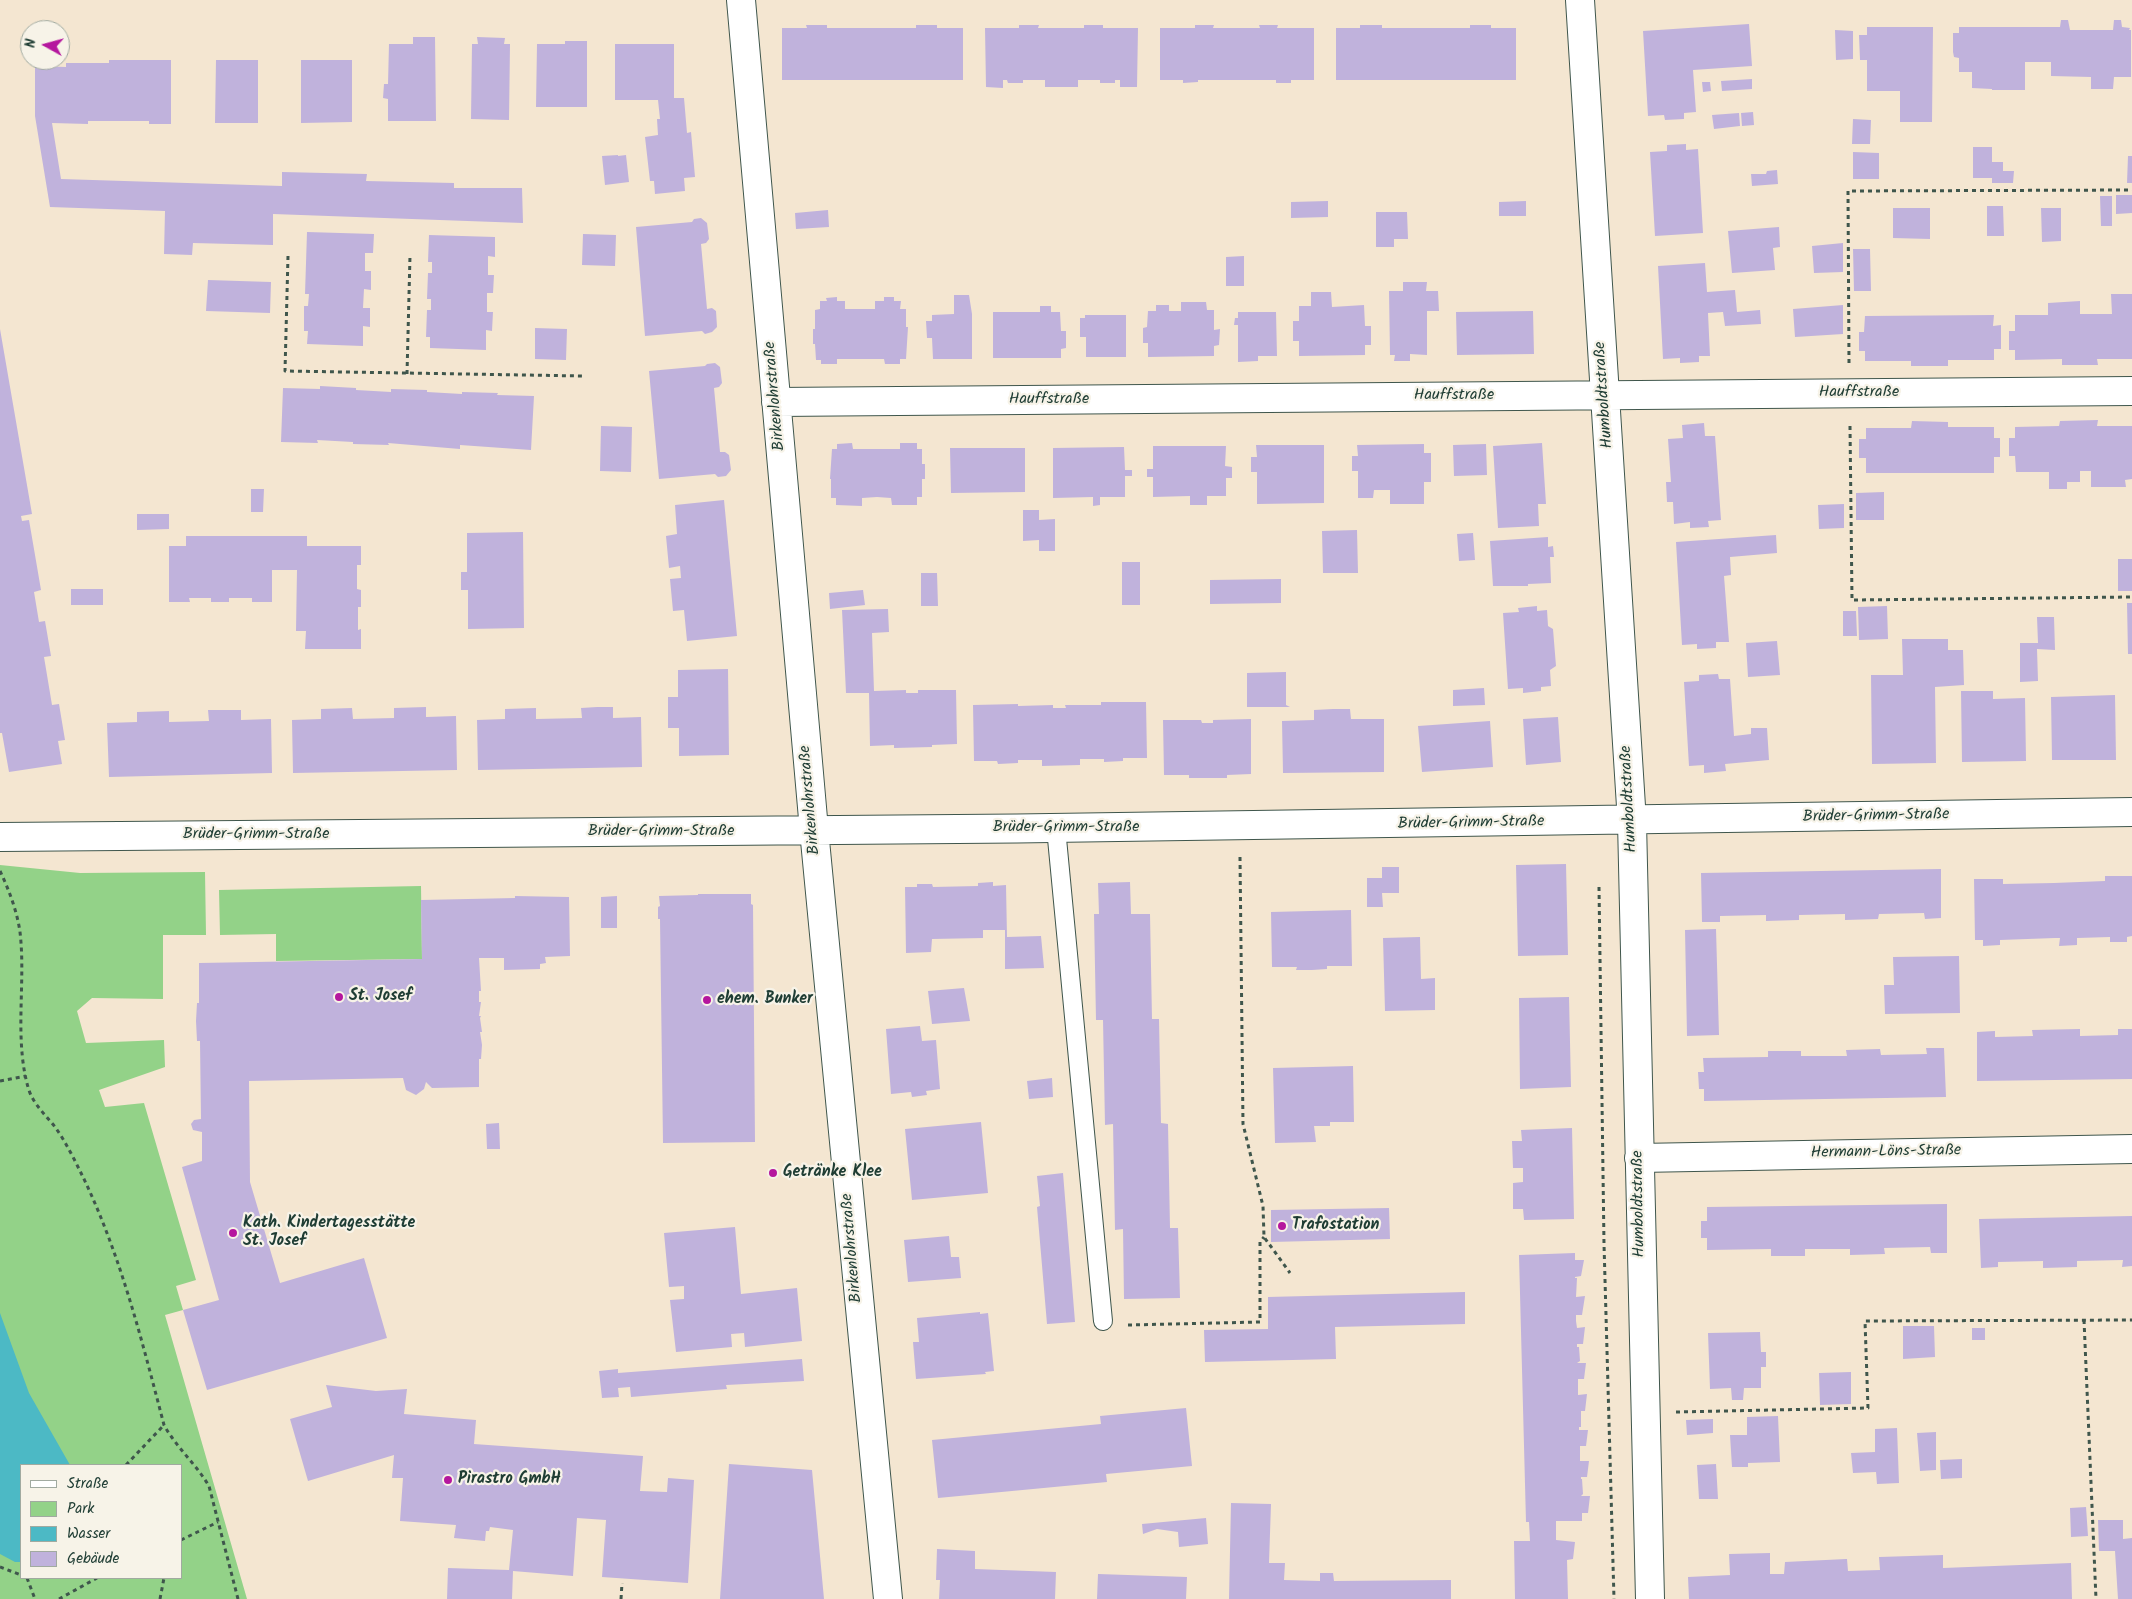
<!DOCTYPE html>
<html>
<head>
<meta charset="utf-8">
<style>
	body { margin:0 }
	#map { position:relative; width:2132px; height:1599px; overflow:hidden; background:#f4e6d1; font-family:Kalam,sans-serif }
	canvas { display:block }
	.legend { position:absolute; left:20px; top:1464px; width:162px; height:115px; box-sizing:border-box; background:#f7f3e8; border:1px solid #a1aaa0; margin:0; padding:6px 9px; list-style:none; font-size:15px; color:#1f3d34 }
	.legend li { display:flex; align-items:center; gap:10px; height:25px }
	.legend b { width:25px; border:1px solid #a1aaa0 }
	.north { position:absolute; left:20px; top:20px; width:50px; height:50px; box-sizing:border-box; background:#f7f3e8; border:1px solid #a1aaa0; border-radius:50%; rotate:277deg; font-size:14px; font-weight:700; line-height:20px; text-align:center; color:#1f3d34 }
	.north::after { content:''; display:block; margin:auto; width:18px; height:22px; background:#b5179e; clip-path:polygon(50% 0,100% 100%,50% 72%,0 100%) }
</style>
</head>
<body>
<div id="map">
<canvas width="2132" height="1599"></canvas>
<ul class="legend">
<li><b style="height:6px;background:#fff"></b>Straße</li>
<li><b style="height:14px;background:#93d288"></b>Park</li>
<li><b style="height:14px;background:#4cb9c5"></b>Wasser</li>
<li><b style="height:14px;background:#c0b2dc"></b>Gebäude</li>
</ul>
<div class="north">N</div>
</div>
<script>
const ctx = document.querySelector('canvas').getContext('2d');
ctx.lineJoin = 'round';
function paint(path, color) { ctx.fillStyle = color; ctx.fill(path, 'evenodd'); }
function stroke(path, color, width, dash) { ctx.strokeStyle = color; ctx.lineWidth = width; ctx.lineCap = dash ? 'butt' : 'round'; ctx.setLineDash(dash || []); ctx.stroke(path); }
function label(font, color, halo, rows, align = 'center') {
  ctx.font = font + ' Kalam,sans-serif'; ctx.lineWidth = 4.5; ctx.setLineDash([]); ctx.textBaseline = 'middle'; ctx.strokeStyle = halo; ctx.fillStyle = color; for (const [text, x, y, turn = 0] of rows) {
    ctx.save(); ctx.translate(x, y); ctx.rotate((+turn || 0) * Math.PI / 180); ctx.textAlign = isNaN(turn) ? turn : align; if (halo) ctx.strokeText(text, 0, 0); ctx.fillText(text, 0, 0); ctx.restore();
  }
}
const green = new Path2D(`
	M0,865L80,873L205,872L206,935H163V999L92,998L77,1011L86,1043L164,1040L165,1067L99,1090L105,1107L144,1103L196,1280L176,1286L183,1310L165,1315L247,1599H0ZM21,1465H181V1578H21Z
	M421,886L422,959L276,961V934L220,935L219,890Z`);
const water = new Path2D(`
	M0,1313L29,1393L70,1465H21V1562H15L0,1554Z`);
const building = new Path2D(`
	M2061,20H2068L2070,30H2113L2114,20H2121L2122,27L2130,28L2129,30H2131V77H2114L2113,89H2091V77L2051,76V62H2025V90H1992V89L1972,88V72H1959V58L1954,57L1953,52V33H1959V27H2060Z
	M1749,24L1752,66L1693,70L1696,112L1684,113V119L1665,120L1664,115L1648,116L1643,31Z
	M806,25H827V28H916V25H937V28H963V80H782V28H807Z
	M1019,25H1039L1038,28H1084V25H1103V28H1138L1137,87H1120V80H1115V83H1100V80H1078V87H1045V80H1023V83H1008L1007,80H1003V88L986,87L985,28H1019Z
	M1195,25H1214L1213,28H1260L1259,25H1278L1277,28H1314V80H1291V83H1276V80H1198V82L1183,83V80H1160V28H1195Z
	M1360,25H1382V28H1470V25H1491V28H1516V80H1336V28H1360Z
	M1867,27H1933L1932,122H1900V91H1867V60H1860L1859,35H1867Z
	M1835,30L1853,31V59L1836,60Z
	M413,37H435L436,121H388V99L383,98L384,84H388L389,44H413Z
	M477,37L505,38L504,44H510L509,120L471,119L472,44H478Z
	M565,41H587V107H536L537,44H565Z
	M615,44H674V98H684L687,133L691,132L695,177L684,178L685,191L655,194L654,181H650L645,137L658,135L657,119H660L658,100H615Z
	M109,60H171V124H149V121H88V124L52,123L61,179L282,186V172L367,174L366,181L454,183V188H522L523,223L273,214V245L193,243L192,255L164,254L165,211L50,207L35,116V66L66,67V63H109Z
	M216,60H258V123H215Z
	M301,60H352V122L301,123Z
	M1752,79V89L1722,91L1721,81Z
	M1702,82H1710L1711,91L1703,92Z
	M1753,112L1754,125L1742,126L1741,113Z
	M1739,113L1740,126L1714,129L1712,115Z
	M1853,119L1871,120L1870,144H1852Z
	M1686,144V150L1698,149L1703,233L1655,236L1650,152L1667,151V145Z
	M1973,147H1992V162H2003V171H2014L2013,183H1992V178H1973Z
	M1853,152L1879,153V179H1853Z
	M618,155V156L626,155L629,182L605,185L602,156Z
	M2128,156H2132V183H2127Z
	M1777,170L1778,184L1752,186L1751,174H1766L1767,171Z
	M2116,195H2132V213L2116,214Z
	M2100,196H2112V226H2101Z
	M1328,201V217L1291,218V202Z
	M1526,201V216H1499V202Z
	M1987,206H2003L2004,236H1987Z
	M1893,208H1930V239L1893,238Z
	M2041,208H2061V241L2042,242Z
	M828,210L829,227L796,229L795,213Z
	M1376,212H1407L1408,239H1394V247H1376Z
	M701,218L707,223L709,239L706,243L701,244L707,309L712,308L716,311L717,327L712,332L705,334L702,331L645,336L636,227L692,222L694,219Z
	M1779,227L1780,247L1773,248L1775,270L1732,273L1728,231Z
	M307,232L374,234L373,253H365V271H371V290L364,289L363,308H370V327L363,326V346L307,344L308,331H304V306H308L309,294H305Z
	M583,234L616,235L615,266L582,265Z
	M429,235L495,237V257L488,256V275H494L493,293H487V312H493L492,331L486,330V350L430,348V337H426L427,310H431V299H427L428,273H432V262H428Z
	M1843,243V272L1814,273L1812,246Z
	M1853,249H1870L1871,291H1854Z
	M1244,256V286H1226V257Z
	M1705,263L1707,292L1735,290L1737,312L1760,310L1761,324L1725,326L1723,312L1708,313L1710,356H1699V362L1680,363V358L1663,359L1658,266Z
	M208,280L271,282L270,313L206,311Z
	M1403,282H1427L1426,291H1438L1439,311H1427V355L1410,354V361H1394L1395,355H1390L1389,291H1403Z
	M1311,292H1331L1332,307L1364,305L1365,326H1371V345H1365V355L1299,356V341H1293V321H1299V306H1311Z
	M2111,294H2132V359H2097L2098,365H2062V359L2015,360V350H2009V331H2015V315H2048V303L2080,301V314H2112Z
	M954,295H969L972,314V359H933L932,338H927L926,321H932V315L954,314Z
	M837,297V301H845V309H875V301H884V297H894V301H901L900,309H906V327H908L906,359H900V364H885L884,359H837V364H821V360H816L815,344H813V329H815V310L820,309V301H827L826,298Z
	M1181,302H1206L1207,310H1214V330L1220,329L1219,345L1214,346V356L1148,357V343H1143V328L1147,327L1148,311H1156V305H1169V311H1181Z
	M1843,305V334L1795,337L1793,309Z
	M1040,306H1051V312H1060L1061,331H1066V348L1061,349V358H993V312H1040Z
	M1533,311L1534,354L1457,355L1456,312Z
	M1238,312H1276L1277,356H1258V361L1238,362V325H1234L1235,318H1238Z
	M1085,315H1126V357H1086V337H1080V318H1085Z
	M1994,315L1993,326L2001,325V349H1994V360H1948V366H1911V361H1865V351H1859V332H1864L1865,316Z
	M535,328L567,329L566,360L535,359Z
	M0,329L32,514L21,516L22,521L29,520L41,590L34,592L39,622L45,621L51,656L44,657L52,705L59,704L65,740L58,741L62,764L9,772L2,733H0Z
	M715,363L720,367L722,383L719,387L714,388L720,452H725L729,455L731,470L726,476L718,477L715,474L659,479L649,371L705,366L707,364Z
	M320,386L356,388V390L391,392V389L427,390V392L462,394V392L498,393L497,395L534,396L531,450L460,445V449L388,443L389,445L353,444V442L317,440L318,443L281,442L283,388L320,389Z
	M2098,420L2097,426H2132V479L2125,480L2126,487H2091V471H2080V482H2067V489H2049V472H2016L2015,456H2009V438H2015V427L2059,426L2060,421Z
	M1912,421L1948,422V427H1994V438H2000V457H1994V473H1866V458H1859V439H1866V428H1911Z
	M1704,423L1705,436H1715L1721,520L1708,521L1709,527L1690,528V522L1674,524L1673,502H1667L1666,482H1671L1668,439L1683,438L1682,425Z
	M601,426L632,427L631,472L600,471Z
	M852,443L853,449H900V443H917V449H922V464H925V479H922V497H917V505H892L891,498L877,497L862,498V506L836,505V498H831V479H830L832,449H837V444Z
	M1542,443L1546,504H1538L1539,526L1498,528L1493,446Z
	M1424,444V453H1431V482H1424V504H1390V490H1374L1373,498H1358V471H1352V456H1358L1357,445Z
	M1486,444L1487,475L1454,476L1453,445Z
	M1256,445H1324V503L1257,504V472H1251V457H1257Z
	M1153,446H1226L1225,466L1232,467V478H1226V496H1207V505H1190V496L1153,497V477H1147V469H1153Z
	M1124,447L1125,470H1132V476H1125V497H1100V505L1093,506V497L1053,498V448Z
	M950,448H1025V492L951,493Z
	M251,489H264L263,512H251Z
	M1884,492V520H1856V493Z
	M724,500L737,636L687,641L684,610L673,611L670,579L681,578L680,566L669,568L666,536L677,534L675,505Z
	M1844,504V528L1819,529L1818,505Z
	M1023,510H1039V520L1055,519V551H1039V540L1023,541Z
	M137,514H169V529L137,530Z
	M1357,530L1358,573H1323L1322,531Z
	M523,532L524,628L468,629V590H461V572H467V533Z
	M1473,533L1475,560L1459,561L1457,534Z
	M1776,535L1777,553L1730,557L1731,575L1724,576L1729,642H1716V648L1697,649V644L1682,645L1676,542Z
	M186,536H307V546H361V565H357V589L361,590V607H358V630L361,629V649H305L306,631H296L297,570H272V602H252V598H229V602H211V598H189L190,602H169V546H186Z
	M1548,537V547L1553,546L1554,557H1550L1551,583L1528,584V586H1493L1490,541Z
	M2118,559H2132V591H2118Z
	M1122,562H1140V605H1122Z
	M921,573H937L938,606H921Z
	M1281,579V603L1210,604V580Z
	M71,589H103V605H71Z
	M863,590L865,605L830,609L829,593Z
	M2127,603H2132V654H2128Z
	M1537,606V611L1547,610L1548,626L1553,629L1556,666L1550,670L1551,686L1541,687V691L1523,693V688L1508,689L1503,613L1519,612L1518,608Z
	M1887,606L1888,639L1859,640L1858,607Z
	M888,609L889,632L872,633L874,691L906,690V693H918V690H956L957,744L932,745V747L894,748V745L870,746L869,693H846L842,610Z
	M1843,611H1856L1857,636H1843Z
	M2037,617H2054L2055,650L2037,649L2038,681L2020,682V643H2038Z
	M1902,639H1948V650H1963L1964,685L1935,687L1936,763L1872,764L1871,675H1903Z
	M1777,641L1780,675L1748,677L1746,643Z
	M728,669L729,755L679,756V728H668V697H678V670Z
	M1286,672V705L1290,707H1247V673Z
	M1718,674L1719,679H1730L1734,736L1751,734V728H1767L1769,760L1725,764L1726,771L1704,773V765L1689,766L1684,682L1699,681V675Z
	M1484,688L1485,705L1453,706V690Z
	M1961,691H1993V699L2025,698L2026,761L1962,762Z
	M2115,695L2116,760H2052L2051,697Z
	M1101,702H1146L1147,758H1123V761L1104,762V759H1080V765L1042,766V760H1018V763L998,764L997,761H974L973,705L1018,704V706L1053,705V708H1066L1065,705H1101Z
	M426,707V717L456,716L457,770L293,773L292,720L321,719V709L352,708L353,719L394,718V708Z
	M597,707H613V718L641,717L642,767L478,770L477,720L505,719V709L536,708V719L582,718L581,708Z
	M1333,709H1350L1351,719H1384V772L1283,773L1282,721L1314,720V710Z
	M208,710H241V720L271,719L272,773L109,777L107,723L137,722V712L169,711V722L209,721Z
	M1558,717L1561,762L1526,765L1523,719Z
	M1251,719V774L1227,775V778H1189V775H1164L1163,720H1201L1202,723H1213V720Z
	M1490,721L1493,767L1422,772L1418,726Z
	M1566,864L1568,955L1518,956L1516,865Z
	M1382,867H1399V893H1382L1383,907H1367V878H1382Z
	M1941,869V918L1925,919L1924,913L1879,914L1878,919L1845,920V914L1799,915V920L1766,921V915L1720,916V922H1702L1701,873Z
	M2105,876H2132V936L2127,937V942H2110V937L2077,938V945L2059,946L2060,938H2055L2000,940V945L1983,946V940H1975L1974,879H2003V884L2054,883L2105,881Z
	M993,882V886L1006,885L1007,937L1041,936L1044,968L1005,969V930H983V938L932,939L931,952L906,953L905,887H917V884H932L933,887L978,886V883Z
	M1130,882L1131,914H1150L1152,1019H1159L1161,1123L1168,1124L1170,1228H1178L1180,1298L1124,1299L1123,1229L1115,1230L1113,1124L1105,1125L1103,1020H1096L1094,914H1099L1098,883Z
	M698,894H751V904L753,905L755,1142L663,1143L660,919H658V907L660,906L659,896L698,895Z
	M515,896L569,897L570,956L545,957L546,963L540,964V969L504,970V958H479L481,991H479V1002H481L479,1016H481L480,1018L482,1032H480L482,1045L481,1059H479V1087L432,1088L426,1082L424,1089L416,1095L406,1090L403,1078L249,1081L250,1182L280,1283L364,1258L387,1338L207,1390L183,1310L219,1300L182,1167L202,1161V1132L193,1130L191,1124L194,1120L201,1119L200,1041H197L196,1021L197,1003H199V963L422,959L421,900L515,898Z
	M617,896V928H601V897Z
	M1351,910L1352,966H1327V969L1312,970H1296L1297,967H1272L1271,912Z
	M1716,929L1719,1035L1687,1036L1685,930Z
	M1420,937L1421,979L1435,978V1010L1385,1011L1383,938Z
	M1959,956L1960,1013L1885,1014L1884,985H1894L1893,957Z
	M964,988L970,1021L932,1024L928,991Z
	M1569,997L1571,1087L1520,1089L1519,998Z
	M920,1026L922,1041L936,1040L940,1089L926,1091L927,1095L912,1097L911,1092L891,1094L886,1029Z
	M2080,1029V1036L2118,1035V1029H2132V1079L1977,1081V1032L1995,1031V1037L2033,1036L2032,1030Z
	M1926,1048H1944L1946,1097L1704,1101V1089H1699L1698,1072H1704L1703,1058L1768,1057V1051H1801V1056H1847L1846,1050L1880,1049L1881,1055L1927,1054Z
	M1353,1066L1354,1122H1330V1126H1314L1316,1142L1275,1143L1273,1068Z
	M1052,1078L1053,1097L1029,1099L1027,1081Z
	M981,1122L988,1193L912,1200L905,1129Z
	M499,1123L500,1149H487L486,1124Z
	M1572,1128L1574,1219L1524,1220L1523,1209H1513V1183L1523,1182V1168H1513L1512,1141H1522L1521,1130Z
	M1063,1173L1075,1322L1047,1324L1037,1207L1040,1206L1037,1176Z
	M1947,1204V1253H1931L1930,1247L1884,1248L1885,1254L1850,1255V1249H1805V1256H1771V1249L1707,1250V1238H1701V1221H1707V1207Z
	M1389,1208L1390,1239L1271,1242V1210Z
	M2132,1216V1266L2122,1267L2123,1260L2077,1261V1267L2043,1268V1261L1998,1262V1267L1981,1268L1979,1219Z
	M735,1227L741,1294L797,1288L802,1341L745,1347L744,1333L731,1334L732,1347L676,1352L670,1300L684,1299V1286L669,1287L664,1233Z
	M949,1236L951,1257H959L961,1278L908,1282L904,1240Z
	M1575,1253V1260H1584L1581,1276L1575,1277V1278H1577L1576,1297L1585,1296L1582,1315H1576V1321L1577,1328L1585,1327L1583,1344H1577V1347H1579L1580,1361L1577,1363H1586L1584,1379H1578V1395L1587,1394L1585,1411H1581V1427H1579V1430H1588L1586,1446H1580V1461H1589L1587,1477H1581V1479H1582L1583,1494L1581,1496H1590L1588,1513H1582V1521H1556V1540L1575,1542L1573,1559L1567,1560L1568,1599H1515L1514,1541H1530L1529,1522H1526L1519,1255Z
	M1465,1292V1324L1335,1327L1336,1359L1205,1362L1204,1330L1268,1329V1297Z
	M980,1312V1314L988,1313L994,1371L985,1372L986,1374L916,1379L913,1342H919L917,1318Z
	M1903,1326H1934L1935,1357L1903,1359Z
	M1972,1328H1985V1340H1972Z
	M1760,1332L1761,1352H1766V1367H1761V1388H1744L1743,1400H1732L1731,1388L1710,1389L1708,1333Z
	M802,1359L804,1381L726,1385L727,1389L631,1397L630,1387L618,1388L619,1397L602,1398L599,1371L618,1369V1373Z
	M1851,1372V1404L1820,1405L1819,1373Z
	M326,1385L376,1391L407,1389L404,1414L476,1420L474,1444L643,1456L640,1491L667,1492L668,1478L694,1480L688,1583L602,1577L606,1520L577,1518L573,1576L513,1571L512,1599H447L448,1568L509,1570L513,1530L490,1527L489,1531H486L485,1541L454,1538L456,1525L400,1521L403,1478H392L394,1455L308,1481L290,1419L332,1407Z
	M1186,1408L1192,1466L1106,1474L1107,1482L938,1498L932,1440L1101,1424L1100,1416Z
	M1778,1416L1780,1462L1748,1463V1467H1732L1730,1435H1747V1417Z
	M1713,1419V1433L1687,1435L1686,1420Z
	M1897,1428L1899,1483L1877,1484L1876,1472L1853,1473L1851,1453L1875,1452V1429Z
	M1936,1432V1470L1920,1471L1917,1433Z
	M1962,1459V1478L1941,1479L1940,1460Z
	M729,1464L812,1470L824,1599H720Z
	M1716,1464L1718,1499H1699L1697,1465Z
	M1231,1503L1271,1504L1269,1563H1285L1284,1580L1320,1581V1573H1333L1334,1581L1451,1580V1599H1229Z
	M2086,1507L2088,1536L2071,1537L2070,1508Z
	M1206,1518L1208,1544L1179,1547L1178,1532L1157,1529L1143,1534L1142,1524Z
	M2098,1520H2123V1539L2132,1538V1599H2118L2115,1551H2099Z
	M937,1549L975,1551V1569L1056,1572L1055,1599H939L940,1580H936Z
	M1770,1553V1574H1784L1785,1562L1846,1559H1847L1848,1571L1880,1570L1879,1557L1943,1555V1568L2071,1563L2072,1599H1689L1688,1577L1730,1575L1729,1554Z
	M1098,1574L1187,1577L1186,1599H1097Z`);
const path = new Path2D(`
	M288,256L285,371L584,376
	M1849,363L1848,191L2132,190
	M407,374L410,256
	M1850,426L1852,600L2132,597
	M1240,857L1243,1124L1263,1206L1264,1237L1290,1273
	M0,871C9,890 17,911 20,932C26,983 14,1037 28,1087C32,1103 45,1114 55,1127C66,1142 75,1161 83,1177C121,1256 142,1341 164,1425C176,1447 196,1464 209,1486L238,1599
	M1599,887L1604,1244L1614,1599
	M0,1081L26,1076
	M2084,1320L2096,1599
	M1128,1325L1260,1322V1242L1264,1237
	M1676,1412L1868,1408L1865,1321L2132,1320
	M126,1465L164,1425
	M181,1540L218,1522
	M0,1567L21,1575
	M27,1578L35,1599
	M59,1599L97,1578
	M160,1599L164,1578
	M621,1599L622,1583`);
const lane = new Path2D(`
	M1056,828L1103,1321`);
const street = new Path2D(`
	M741,0L814,830L888,1599
	M1580,0L1632,822L1650,1599
	M776,402L2132,391
	M0,837C711,832 1421,826 2132,812
	M1639,1158L2132,1149`);
const markers = [
	[339,997,5,"#b5179e"],
	[707,1000,5,"#b5179e"],
	[773,1173,5,"#b5179e"],
	[1282,1226,5,"#b5179e"],
	[233,1233,5,"#b5179e"],
	[448,1480,5,"#b5179e"]
];
const streetNames = [
	["Hauffstraße",1859,393],
	["Humboldtstraße",1605,395,-94],
	["Birkenlohrstraße",776,396,-95],
	["Hauffstraße",1454,396],
	["Hauffstraße",1049,400],
	["Humboldtstraße",1630,799,-93],
	["Birkenlohrstraße",811,800,-95],
	["Brüder-Grimm-Straße",1876,817,-1],
	["Brüder-Grimm-Straße",1471,824,-1],
	["Brüder-Grimm-Straße",1066,828],
	["Brüder-Grimm-Straße",661,832],
	["Brüder-Grimm-Straße",256,835],
	["Hermann-Löns-Straße",1886,1153,-1],
	["Humboldtstraße",1640,1204,-91],
	["Birkenlohrstraße",853,1248,-95]
];
const poiNames = [
	["St. Josef",349,997],
	["ehem. Bunker",717,1000],
	["Getränke Klee",783,1173],
	["Kath. Kindertagesstätte",243,1224],
	["St. Josef",243,1242],
	["Trafostation",1292,1226],
	["Pirastro GmbH",458,1480]
];
paint(green, '#93d288');
paint(water, '#4cb9c5');
paint(building, '#c0b2dc');
stroke(lane, '#3f564c', 20);
stroke(street, '#3f564c', 30);
stroke(path, '#3f564c', 3, [4, 4]);
stroke(lane, '#fff', 18);
stroke(street, '#fff', 28);
for (const [x, y, r, color] of markers) { const dot = new Path2D(); dot.arc(x, y, r, 0, 2 * Math.PI); ctx.fillStyle = color; ctx.fill(dot); stroke(dot, '#f7f3e8', 2); }
label('16px', '#1f3d34', '#f7f3e8', streetNames);
label('bold 16px', '#1f3d34', '#f7f3e8', poiNames, 'left');
</script>
</body>
</html>
